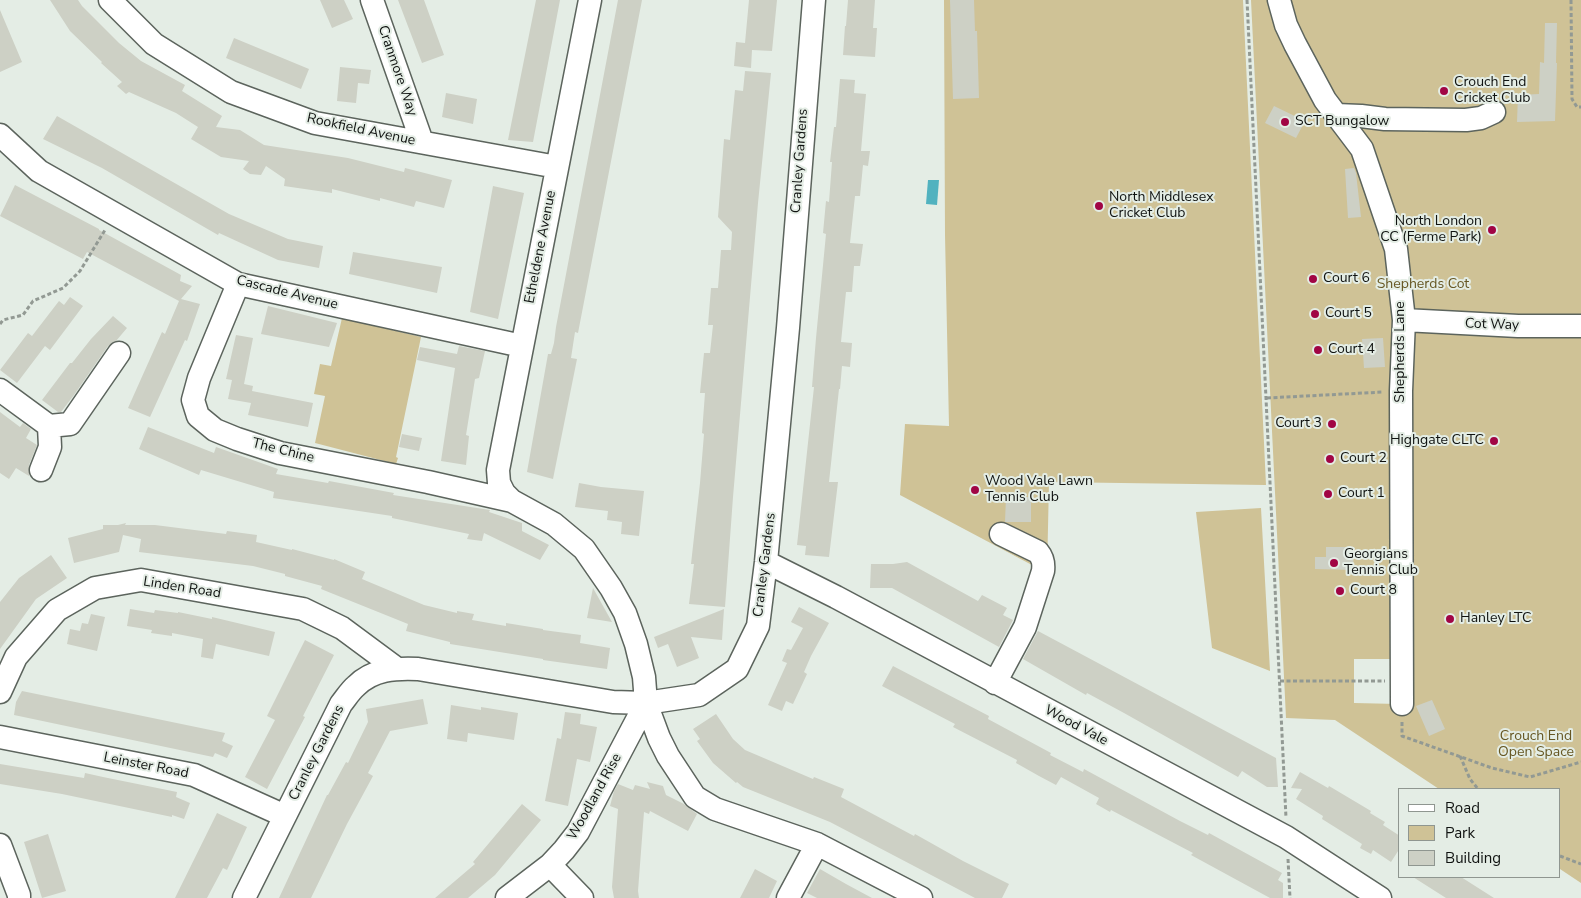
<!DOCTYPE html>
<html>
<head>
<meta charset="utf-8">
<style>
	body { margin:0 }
	#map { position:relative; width:1581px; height:898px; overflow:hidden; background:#e4ede5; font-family:"Nunito Sans",sans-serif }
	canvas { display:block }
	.legend { position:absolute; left:1398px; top:788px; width:162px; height:90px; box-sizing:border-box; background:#e4ede5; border:1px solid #8f9690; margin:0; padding:6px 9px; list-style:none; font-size:15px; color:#101311 }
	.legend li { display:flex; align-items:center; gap:10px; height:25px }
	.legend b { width:25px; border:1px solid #8f9690 }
</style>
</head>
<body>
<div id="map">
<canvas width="1581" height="898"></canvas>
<ul class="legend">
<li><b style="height:6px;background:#fff"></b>Road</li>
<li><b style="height:14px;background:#cfc296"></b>Park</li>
<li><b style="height:14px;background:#cdd0c5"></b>Building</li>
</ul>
</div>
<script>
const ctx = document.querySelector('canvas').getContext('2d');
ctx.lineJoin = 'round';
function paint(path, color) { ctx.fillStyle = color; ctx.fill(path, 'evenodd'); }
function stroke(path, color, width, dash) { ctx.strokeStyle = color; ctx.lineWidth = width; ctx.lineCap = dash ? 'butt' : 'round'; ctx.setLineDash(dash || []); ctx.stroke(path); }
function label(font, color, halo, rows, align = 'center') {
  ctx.font = font + ' "Nunito Sans",sans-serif'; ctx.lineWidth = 4; ctx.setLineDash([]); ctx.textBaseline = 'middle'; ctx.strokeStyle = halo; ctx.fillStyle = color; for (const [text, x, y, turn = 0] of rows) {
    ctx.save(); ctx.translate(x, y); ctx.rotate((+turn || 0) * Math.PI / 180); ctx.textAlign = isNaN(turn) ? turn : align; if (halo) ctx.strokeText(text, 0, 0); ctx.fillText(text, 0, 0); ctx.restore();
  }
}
const green = new Path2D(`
	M944,0H1243L1266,485L1049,482L1047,573L900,495L905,424L949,426L945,235Z
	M1251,0H1581V883L1560,869V789H1439L1335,720L1286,718ZM1354,659H1397L1398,704L1354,703Z
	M342,318L421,337L396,457L398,458L396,464L315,443L325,396L314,394L320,364L331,366Z
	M1261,508L1270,671L1212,648L1196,512Z`);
const water = new Path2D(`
	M928,180H939L937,205L926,204Z`);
const building = new Path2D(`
	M50,0H78L82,6L119,43L141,61L185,85L182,91L222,116L216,127L240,130L264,145L348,158L404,172L405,168L452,180L444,208L416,201L414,207L380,198V201L332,189V193L284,186L285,179L266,166L261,175L250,174L243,169L249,161L221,157L191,139L198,127L176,113L129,92L126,94L117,86L122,82L101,63L102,62L70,31Z
	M320,0H344L353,19L332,28Z
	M398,0H424L444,55L422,63Z
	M536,0H560L533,142L508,140Z
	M618,0H642L578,333L575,332L571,358L577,359L553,479L527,472L548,354H551L554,343L556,327Z
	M749,0H777L772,51L752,50L751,68L734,66L736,42L745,43Z
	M848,0H875L873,28H877L875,57L843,55L845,26H846Z
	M950,0H974L975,31H977L979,98L953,99Z
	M0,10L22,62L0,72Z
	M1545,23H1557L1556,63H1557L1555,121L1517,122L1518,95L1539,94L1540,62L1544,63Z
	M234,38L309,69L301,89L226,58Z
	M340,67L371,70L369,84L358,83L356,103L337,101Z
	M745,71L771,73L758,203L733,497L725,607L689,604L694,564H691L700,483L704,434L702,433L705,393H700L704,353H710L713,325H708L711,288H718L721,250H731L732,232L718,217L724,139L730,140L735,90L743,91Z
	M840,79L855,80L854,93L866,94L861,151H870L868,166L863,165L860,196H855L850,243L863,244L860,266H854L852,292H846L841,342L852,343L850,367L842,366L840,389H839L829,482H838L829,557L805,555L806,546L797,545L814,387H812L816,338L826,234L823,233L826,201L829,202L832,162H830L834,127H836Z
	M446,93L477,99L473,124L442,117Z
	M1274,106L1305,121L1296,138L1265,123Z
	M57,116L229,214L288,239L323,246L319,268L278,260L219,233L218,235L102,168L43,139Z
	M1354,168L1356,173L1361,217L1348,218L1345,169Z
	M15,185L99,229V230L181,275L180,281L192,286L181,299L200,304L187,341L185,340L150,417L128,408L162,332L165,334L179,301L87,252L83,259L0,216Z
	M493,186L524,193L498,319L470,312Z
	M353,252L442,267L437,293L349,274Z
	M70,297L83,306L50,350L45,346L17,383L0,370L28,333L32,336L59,301L64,305Z
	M268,306L337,323L329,347L261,334Z
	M113,316L127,328L116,341L108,346L74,395L61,412H58L42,400L70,363H72L91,339Z
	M236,335L253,338L244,384L253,386L252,391L313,403L308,427L248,415L251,403L228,399L232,380L226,379Z
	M1383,338L1385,367L1364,368L1362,339Z
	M459,346L485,351L479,378L475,379L466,435L469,436L466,465L441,461L455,368L417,360L420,347L457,354Z
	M0,412L20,427L23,423L31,429L26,438L37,445L29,465V476L16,468L9,479L0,473Z
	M148,427L214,453L216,447L278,469L276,474L328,483L329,481L394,493L393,495L490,510L489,512L522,523V531L549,545L540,560L484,533L482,541L467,539L469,534L392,518V516L273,498L274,492L201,470L199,475L139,449Z
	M402,434L422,438L419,451L399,447Z
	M579,483L601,487L644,491L639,536L621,534L622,522L607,520L608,511L575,507Z
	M1006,497H1031V522H1005Z
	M126,523L125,525H155L226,534L227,531L257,535L256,542L292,550V549L334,560V559L365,572L362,579L424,605L457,613V611L474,614L472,620L506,626V623L543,629V630L581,635L580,643L610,648L607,669L543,660V659L450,644V642L406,631L408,624L321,589L322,586L285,576V574L253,566L139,552L141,539L123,535L119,552L74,563L68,538L103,529V525H118Z
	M1326,547H1354L1353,570L1315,569V557H1326Z
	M51,555L67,578L36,599L0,649V602L19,578Z
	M907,562L978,601L982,595L1007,608L1003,615L1013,620L999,647L892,588H870L871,564H893Z
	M593,588L612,622L587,618Z
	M799,607L829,623L811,656L804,672L807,674L793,704L786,701L782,711L768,705L787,663L782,661L787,649L791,650L803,628L791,622Z
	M130,609L154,613L155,610L178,613V612L212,619V617L275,632L269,656L216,644L213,659L201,657L203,639L172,633V636L151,633L152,630L127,626Z
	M724,609L722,640L691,637L699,658L677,667L668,644L658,648L654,637Z
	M91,614L105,617L97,651L67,644L70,629L80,631L82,623L88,624Z
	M1038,631L1276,758L1278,787H1267L1242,771L1238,777L1124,713L1087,693L1086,695L1023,659Z
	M305,640L334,655L303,716L305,717L267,789L245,777L275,720L267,716Z
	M893,666L989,716L988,719L1051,753L1050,755L1083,772L1084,769L1180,821L1208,835L1209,833L1282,873L1278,880L1283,883V898H1270L1191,855L1193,853L1111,810L1110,812L1096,804L1099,798L1061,777L1056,785L1039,776L1016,763L1017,760L953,727L955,724L882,686Z
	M22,691L225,733L222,741L233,746L227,758L215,753L213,757L14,715L16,702Z
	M423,699L428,724L390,731L368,773L373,776L347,824L311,898H279L327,795H328L346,762L348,763L368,722L366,709Z
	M1432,700L1445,729L1429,736L1416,706Z
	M451,705L481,710V707L518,713L514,740L468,733L467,742L447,739Z
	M565,712L581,714L580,724L597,727L590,762L577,759L568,806L545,801L557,738L561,739Z
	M716,714L733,739L745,750L813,779L814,777L844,789L841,797L914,836L915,834L963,861L1009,884L1002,898H975L830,822L743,787L737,782L736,783L713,763L697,741L700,739L693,729Z
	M0,764L84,778L85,773L103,777L177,792L176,797L190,803L184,819L172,815V817L62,794L0,784Z
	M1300,772L1328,788L1329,786L1371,811L1370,813L1385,822L1383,825L1400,836V848L1391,862L1373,850L1371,854L1360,848L1362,844L1322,819L1323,816L1296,799L1302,789L1291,788Z
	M647,782L663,786L666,795L684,804L697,814L688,831L650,811L649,814L644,812L638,891L639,898H614L612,887L618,809L610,806L614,791L618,784L633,790L635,785L650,789Z
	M522,804L541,820L495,875L468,898H435L475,864L473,862Z
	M217,813L247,827L227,870L223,868L207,898H175Z
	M48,834L66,891L42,898L24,842Z
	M755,869L777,881L769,898H740Z
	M820,869L846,884L872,898H817L807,893Z
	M1413,877H1461L1494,898H1446Z`);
const path = new Path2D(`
	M1247,0L1286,818
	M1571,0L1572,99L1577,107H1581
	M0,324L3,320L23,315L33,301L63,288L80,271L105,230
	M1267,398L1383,392
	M1280,681H1385
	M1402,722V736L1492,768L1530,777L1581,762
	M1460,756L1470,779L1478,789
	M1560,856L1581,864
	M1288,859L1290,898`);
const minor = new Path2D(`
	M110,0L154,44L231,92L315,123L557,167
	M372,0L422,142
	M590,0L498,470L499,483L504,493L512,501L554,524L584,549L611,588L625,613L636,644L644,677L646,703L659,738L668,756L695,797L715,809L817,844L921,898
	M1279,0L1286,25L1295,44L1325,100L1362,149L1396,249L1404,320L1401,391L1402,704
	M1336,115L1361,116L1385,119L1466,120L1481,118L1494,112
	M0,135L39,171L238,284L522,346
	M238,284L199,378L193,400L198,416L215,430L237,439L280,453L428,482L512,501
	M1404,320L1518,326H1581
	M0,390L49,426L70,424L119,353
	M41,470L50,447L49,426
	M766,562L836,597L1286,837L1380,898
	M995,683L1025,627L1043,571C1044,563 1043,558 1038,552L1001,534
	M0,692L16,657L57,610L95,588L141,580L303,609L342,628L396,668
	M0,737L194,775L285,816
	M0,845L19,895V898
	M550,865L582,898
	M244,898L341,704C346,698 350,691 356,686C373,669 395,668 418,669L613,702L646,703L699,695L737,669L758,626L766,562L788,328L814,0
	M507,898L550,865L564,850L578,832L646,703
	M788,898L817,844`);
const markers = [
	[1444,91,5,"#a10544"],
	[1285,122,5,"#a10544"],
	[1099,206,5,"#a10544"],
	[1492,230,5,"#a10544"],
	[1313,279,5,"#a10544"],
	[1315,314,5,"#a10544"],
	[1318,350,5,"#a10544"],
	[1332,424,5,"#a10544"],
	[1494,441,5,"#a10544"],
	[1330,459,5,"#a10544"],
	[975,490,5,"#a10544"],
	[1328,494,5,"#a10544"],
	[1334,563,5,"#a10544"],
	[1340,591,5,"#a10544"],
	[1450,619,5,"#a10544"]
];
const streetNames = [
	["Cranmore Way",397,71,71],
	["Rookfield Avenue",361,130,12],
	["Cranley Gardens",800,161,-86],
	["Etheldene Avenue",541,247,-79],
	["Cascade Avenue",287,293,14],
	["Cot Way",1492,325,2],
	["Shepherds Lane",1401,352,-90],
	["The Chine",283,451,14],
	["Cranley Gardens",765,565,-83],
	["Linden Road",182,588,9],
	["Wood Vale",1076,726,28],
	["Cranley Gardens",317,753,-63],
	["Leinster Road",146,766,11],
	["Woodland Rise",595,797,-61]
];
const poiNames = [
	["Crouch End",1454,83],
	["Cricket Club",1454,99],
	["SCT Bungalow",1295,122],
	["North Middlesex",1109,198],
	["Cricket Club",1109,214],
	["North London",1482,222,"right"],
	["CC (Ferme Park)",1482,238,"right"],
	["Court 6",1323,279],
	["Court 5",1325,314],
	["Court 4",1328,350],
	["Court 3",1322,424,"right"],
	["Highgate CLTC",1484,441,"right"],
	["Court 2",1340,459],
	["Wood Vale Lawn",985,482],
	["Tennis Club",985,498],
	["Court 1",1338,494],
	["Georgians",1344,555],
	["Tennis Club",1344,571],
	["Court 8",1350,591],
	["Hanley LTC",1460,619]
];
const parkNames = [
	["Shepherds Cot",1423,285],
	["Crouch End",1536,737],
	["Open Space",1536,753]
];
paint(green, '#cfc296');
paint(water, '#51b2bf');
paint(building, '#cdd0c5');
stroke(minor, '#5c645d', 25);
stroke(path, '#929993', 3, [4, 2.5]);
stroke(minor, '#fff', 22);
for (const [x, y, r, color] of markers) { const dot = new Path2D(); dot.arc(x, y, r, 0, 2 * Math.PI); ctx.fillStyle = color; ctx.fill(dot); stroke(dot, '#e4ede5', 2); }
label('14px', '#101311', '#e4ede5', streetNames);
label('14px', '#101311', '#e4ede5', poiNames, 'left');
label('14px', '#665723', '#e4ede5', parkNames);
</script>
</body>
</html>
